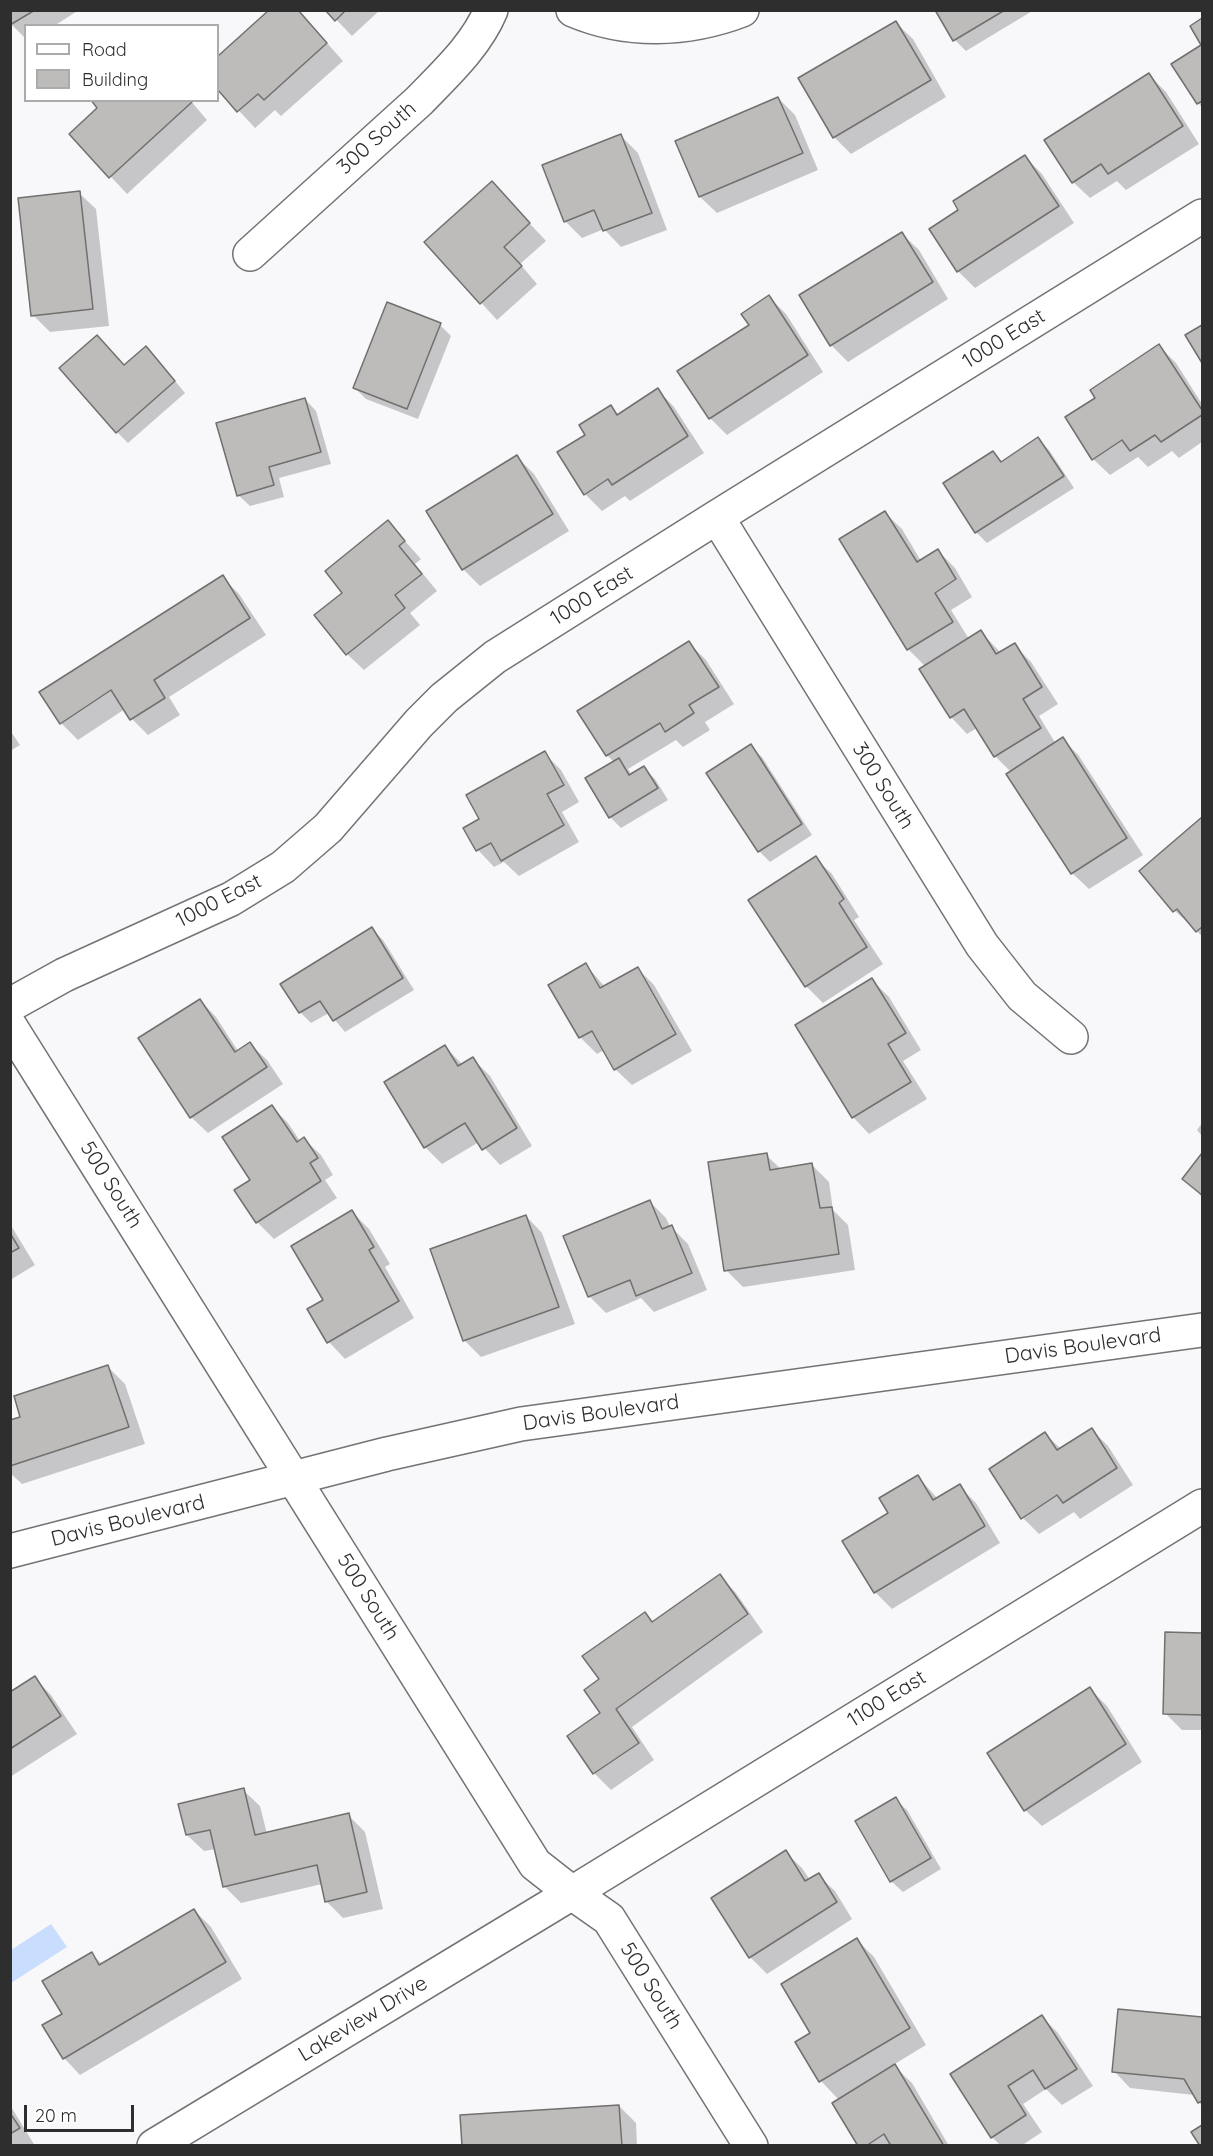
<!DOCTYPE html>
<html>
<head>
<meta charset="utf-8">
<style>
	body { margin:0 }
	#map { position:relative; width:1213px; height:2156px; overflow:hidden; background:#f8f8fa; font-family:Quicksand,sans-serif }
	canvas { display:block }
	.frame { position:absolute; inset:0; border:12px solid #2e2e2f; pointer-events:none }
	.legend { position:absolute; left:24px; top:24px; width:195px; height:78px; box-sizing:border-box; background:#fff; border:2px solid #ababac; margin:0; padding:8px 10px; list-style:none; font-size:18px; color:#2e2e2f }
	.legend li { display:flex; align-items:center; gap:12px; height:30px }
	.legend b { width:30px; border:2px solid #ababac }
	.scale { position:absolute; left:24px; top:2105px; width:110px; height:27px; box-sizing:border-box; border:3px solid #2e2e2f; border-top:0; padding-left:8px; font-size:18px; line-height:21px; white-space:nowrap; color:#2e2e2f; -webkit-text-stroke:4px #fff; paint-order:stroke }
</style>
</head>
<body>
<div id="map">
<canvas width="1213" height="2156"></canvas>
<div class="frame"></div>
<ul class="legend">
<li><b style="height:8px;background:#fff"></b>Road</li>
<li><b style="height:16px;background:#bdbcba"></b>Building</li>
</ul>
<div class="scale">20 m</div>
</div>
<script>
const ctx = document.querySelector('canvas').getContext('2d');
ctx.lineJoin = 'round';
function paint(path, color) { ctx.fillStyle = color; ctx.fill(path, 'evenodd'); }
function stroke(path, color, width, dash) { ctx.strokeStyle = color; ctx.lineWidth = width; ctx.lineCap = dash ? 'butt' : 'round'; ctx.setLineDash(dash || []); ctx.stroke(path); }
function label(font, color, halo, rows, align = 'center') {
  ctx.font = font + ' Quicksand,sans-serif'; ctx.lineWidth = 4.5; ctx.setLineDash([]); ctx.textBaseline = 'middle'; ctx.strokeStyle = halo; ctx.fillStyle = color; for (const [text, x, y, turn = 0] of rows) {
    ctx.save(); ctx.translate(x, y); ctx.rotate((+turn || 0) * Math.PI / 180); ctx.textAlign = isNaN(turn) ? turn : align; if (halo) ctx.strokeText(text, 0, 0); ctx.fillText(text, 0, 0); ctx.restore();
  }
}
const water = new Path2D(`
	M51,1924L67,1947L11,1983V1950Z`);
const shadow = new Path2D(`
	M10,10H79L54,26H26V39L10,23Z
	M271,10L302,15L343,61L281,116L275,110L255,128L218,88V58Z
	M327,10H380L352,36Z
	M937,10H1034L966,51L955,40Z
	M896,23L913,39L946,97L851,154L834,137Z
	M1202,46V108L1174,64Z
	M1149,75L1166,92L1199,144L1126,190L1117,181L1090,198L1073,182Z
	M778,98L795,115L818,170L717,213L700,197L676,142Z
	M190,100L207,120L127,194L71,134L99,108Z
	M621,136L638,153L667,230L621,247L604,229L582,238L565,221Z
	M1025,157L1042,174L1074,223L975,288L958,271L960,211Z
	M79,193L96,209L109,326L50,332L33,315Z
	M508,200L546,241L520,264L537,284L497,320L426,242Z
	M902,234L919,250L948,299L848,362L831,345Z
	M769,297L786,314L823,372L727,435L710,418Z
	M440,325L451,336L418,419L366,399L355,388Z
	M1159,346L1176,363L1202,404V442L1179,458L1172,451L1148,467L1138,457L1110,475L1093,459L1097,398Z
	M157,359L185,393L128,443L117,432L125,367Z
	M658,390L674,407L704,453L630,501L625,496L602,511L585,494L587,435L610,407L619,415Z
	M305,399L316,411L331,464L279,478L284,497L250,506L238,495Z
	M1038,439L1049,450L1074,488L987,543L976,532L993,453L1002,462Z
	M517,457L534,474L569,531L480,586L463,569Z
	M885,513L902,529L921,561L938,551L955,568L972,597L951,610L969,639L981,632L1001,653L1014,645L1031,662L1058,704L1039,716L1056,744L1063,739L1079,756L1143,855L1089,889L1072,873L1011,772L995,756L977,728L967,734L951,717L925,666L908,649Z
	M388,522L421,559L415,564L437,591L410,613L420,625L364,670L347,654L344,593Z
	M222,577L239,594L266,635L169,697L180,715L148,735L132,719L125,709L78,740L61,723Z
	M689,643L706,660L734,704L705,722L710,730L683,747L676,740L628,769L632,775L644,768L655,779L668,800L621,828L610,817L614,762L607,755Z
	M10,730L20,745L10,751Z
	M750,746L762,757L812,835L770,862L759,851Z
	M544,753L561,770L579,802L562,812L579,842L519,876L504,862L494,867L478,850L465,828L481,820Z
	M1202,819V936L1175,911L1141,871Z
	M815,858L832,874L859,917L854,920L883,964L823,1003L806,986L750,900Z
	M372,929L383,940L414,990L345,1032L329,1013L311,1023L300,1012Z
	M586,965L605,987L637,968L654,985L692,1051L632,1085L615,1069L604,1050L597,1054L580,1037Z
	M872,980L889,997L921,1050L903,1061L927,1099L869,1134L853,1117Z
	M200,1000L216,1017L238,1051L250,1044L267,1060L283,1084L208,1133L191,1117Z
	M445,1047L462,1064L473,1059L490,1076L532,1146L500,1165L479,1142L442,1164L425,1147Z
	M272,1107L288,1123L300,1141L304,1139L321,1155L333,1175L325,1180L337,1198L274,1239L257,1222L236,1190L252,1180Z
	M1202,1123V1136L1197,1130Z
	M766,1155L782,1170L812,1165L829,1182L833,1210L848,1225L855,1270L743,1287L726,1270Z
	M1202,1156V1197L1184,1179Z
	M649,1201L666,1218L670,1227H671L688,1244L707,1290L654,1312L641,1298L606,1313L589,1296Z
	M352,1212L369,1229L390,1264L385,1267L414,1318L345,1359L329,1342L309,1310L325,1301Z
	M526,1216L542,1233L575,1324L481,1357L464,1340Z
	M10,1224L35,1265L10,1280Z
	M108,1367L125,1384L145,1444L22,1484L10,1473V1422L22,1418Z
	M1092,1430L1108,1446L1133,1485L1080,1519L1074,1512L1039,1534L1023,1518L1045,1434L1061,1449Z
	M918,1477L938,1499L959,1486L976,1503L1000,1543L892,1609L875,1592L890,1514Z
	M720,1576L736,1593L763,1632L632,1727L654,1760L611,1790L594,1773L569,1737L602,1713L601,1680L645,1614L654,1623Z
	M1167,1633L1202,1634V1730H1182L1165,1713Z
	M34,1678L51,1695L77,1734L10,1777V1694Z
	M1090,1689L1107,1706L1142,1762L1042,1826L1025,1810Z
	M243,1790L260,1806L267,1834L348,1815L365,1832L383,1909L343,1918L326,1901L322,1884L241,1903L224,1886L216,1849L204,1851L187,1835Z
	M895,1799L907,1810L941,1869L903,1892L891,1881Z
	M785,1852L802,1868L810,1880L818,1875L835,1891L852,1919L767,1974L750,1957Z
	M194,1910L211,1927L242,1979L80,2075L64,2058V2015L92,1954L102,1964Z
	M857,1940L874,1957L926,2045L893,2065L912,2083L949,2146H859L839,2100L821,2081L797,2042L812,2033Z
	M1120,2010L1202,2018V2106L1194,2095L1130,2088L1114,2071Z
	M1042,2017L1058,2033L1093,2086L1062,2105L1046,2089L1023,2104L1042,2132L1021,2146H1001L992,2137L952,2075Z
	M10,2105L35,2146H10Z
	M619,2106L636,2123L637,2146H463Z`);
const building = new Path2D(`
	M10,10H35L10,25Z
	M269,10H298L327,43L264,100L258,94L237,112L218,90V56Z
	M325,10H346L335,21Z
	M935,10H1005L953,41Z
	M1202,18V101L1197,104L1171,64L1201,45L1190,26Z
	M896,21L931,80L833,138L798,78Z
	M1149,73L1183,126L1108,174L1101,164L1072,183L1044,140Z
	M778,97L803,153L699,197L675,141Z
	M91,100H190L192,102L109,178L69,134L97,108Z
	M621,134L652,213L603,231L594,210L564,222L542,165Z
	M1025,155L1059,206L957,272L929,229L958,210L953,201Z
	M492,181L530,223L504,247L522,266L480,304L424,242Z
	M80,191L93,309L31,316L18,198Z
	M902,232L933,282L830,346L799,295Z
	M769,295L808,355L709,419L677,371L749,325L741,314Z
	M387,302L441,323L407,409L353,388Z
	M1202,325V363L1185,335Z
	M97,335L124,365L146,346L175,381L116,433L59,368Z
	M1159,344L1202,410V415L1161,442L1155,435L1130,451L1122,440L1092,460L1065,417L1095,398L1090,390Z
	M658,388L688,436L612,485L608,479L584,495L557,452L585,435L579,425L611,405L617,415Z
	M305,398L321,452L269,467L274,485L237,496L216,423Z
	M1038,437L1064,476L975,533L943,483L993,451L1001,462Z
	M517,455L553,514L462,570L426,511Z
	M885,511L917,562L938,549L956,579L935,593L953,622L907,650L839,539Z
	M388,520L405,541L399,546L422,574L395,595L405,608L346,655L314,615L342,593L325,571Z
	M223,575L250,618L154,680L165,698L130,720L111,690L60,724L39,692Z
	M981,630L996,654L1015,643L1042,687L1023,699L1041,728L994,757L964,709L950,718L919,669Z
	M689,641L719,687L689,705L694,713L665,732L660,723L606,756L577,711Z
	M1063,737L1127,838L1071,874L1006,774Z
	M751,744L802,824L758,852L706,773Z
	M545,751L564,785L547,794L564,825L501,861L491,843L476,851L463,828L479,819L466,795Z
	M619,758L629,775L644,766L658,788L609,818L585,778Z
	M1202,817V927L1196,932L1177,909L1173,912L1139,871Z
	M816,856L844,899L839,903L867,947L805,987L748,900Z
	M372,927L403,978L333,1021L320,1001L299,1013L280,984Z
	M586,963L600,988L638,967L676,1034L614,1070L592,1031L579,1038L548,985Z
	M872,978L906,1033L888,1044L911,1082L852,1118L795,1025Z
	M200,999L235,1052L250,1042L267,1067L190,1118L138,1038Z
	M445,1045L458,1066L473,1057L517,1128L482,1150L465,1123L424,1148L384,1082Z
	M272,1105L297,1142L304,1137L318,1158L310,1163L321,1181L256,1223L234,1190L250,1180L222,1137Z
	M767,1153L770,1170L812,1163L820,1208L832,1207L839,1254L724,1271L708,1162Z
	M1202,1153V1195L1182,1179Z
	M650,1200L662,1229L672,1225L692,1273L636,1296L630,1280L588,1297L563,1236Z
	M352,1210L374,1247L369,1250L399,1301L327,1343L307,1309L323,1300L291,1246Z
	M526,1215L559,1307L463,1341L430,1249Z
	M10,1233L19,1248L10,1253Z
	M108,1365L129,1427L10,1466V1420L20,1417L14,1396Z
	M1092,1428L1117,1468L1063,1503L1057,1495L1021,1519L989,1469L1045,1432L1057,1450Z
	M918,1475L933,1500L960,1484L985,1526L874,1593L842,1541L888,1513L879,1498Z
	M720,1574L748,1614L616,1709L639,1743L593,1774L567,1736L600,1713L584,1690L599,1679L582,1656L645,1612L652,1622Z
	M1165,1632L1202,1633V1715L1163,1714Z
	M35,1676L61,1716L10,1749V1692Z
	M1090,1687L1126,1744L1024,1811L987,1753Z
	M244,1788L255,1835L349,1813L367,1892L325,1902L317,1865L223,1887L210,1830L186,1835L178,1804Z
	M896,1797L931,1858L890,1882L855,1821Z
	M786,1850L805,1881L819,1873L837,1902L749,1958L711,1898Z
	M194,1909L226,1962L63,2059L42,2025L62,2014L42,1981L92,1952L99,1965Z
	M857,1938L910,2028L819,2082L795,2042L810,2033L781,1984Z
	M1118,2009L1202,2017V2101L1198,2103L1184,2079L1112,2072Z
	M1042,2015L1077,2069L1045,2089L1033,2070L1008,2086L1026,2115L991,2138L950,2074Z
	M895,2064L944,2146H891L884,2134L866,2146H858L832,2103Z
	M619,2105L622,2146H462L460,2115Z
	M10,2113L20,2128L10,2134Z
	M1202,2125V2146H1200L1191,2132Z`);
const minor = new Path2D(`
	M573,10C627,33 687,31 742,10
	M250,254L419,101C445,74 476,46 491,10
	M717,517L982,945L1022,996L1071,1037
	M10,1005L64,975L231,899L283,867L328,828L419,723L444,698L495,657L717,517L1202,216
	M751,2146L609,1919L572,1893L1202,1506`);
const tertiary = new Path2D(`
	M10,1026L535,1864L572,1893L154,2146
	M10,1551L387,1454L521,1424L1202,1330`);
const streetNames = [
	["300 South",377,138,-42],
	["1000 East",1004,339,-32],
	["1000 East",592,596,-32],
	["300 South",883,786,58],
	["1000 East",219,901,-27],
	["500 South",111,1185,58],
	["Davis Boulevard",1083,1346,-8],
	["Davis Boulevard",601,1413,-8],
	["Davis Boulevard",128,1521,-14],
	["500 South",368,1597,58],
	["1100 East",887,1699,-32],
	["500 South",651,1986,58],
	["Lakeview Drive",363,2019,-31]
];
paint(water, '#c9ddfe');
paint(shadow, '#0003');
paint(building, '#bdbcba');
stroke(building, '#71706f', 1.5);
stroke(minor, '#737375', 36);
stroke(tertiary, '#737375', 36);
stroke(minor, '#fff', 33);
stroke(tertiary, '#fff', 33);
label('21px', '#2e2e2f', '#fff', streetNames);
</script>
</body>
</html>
